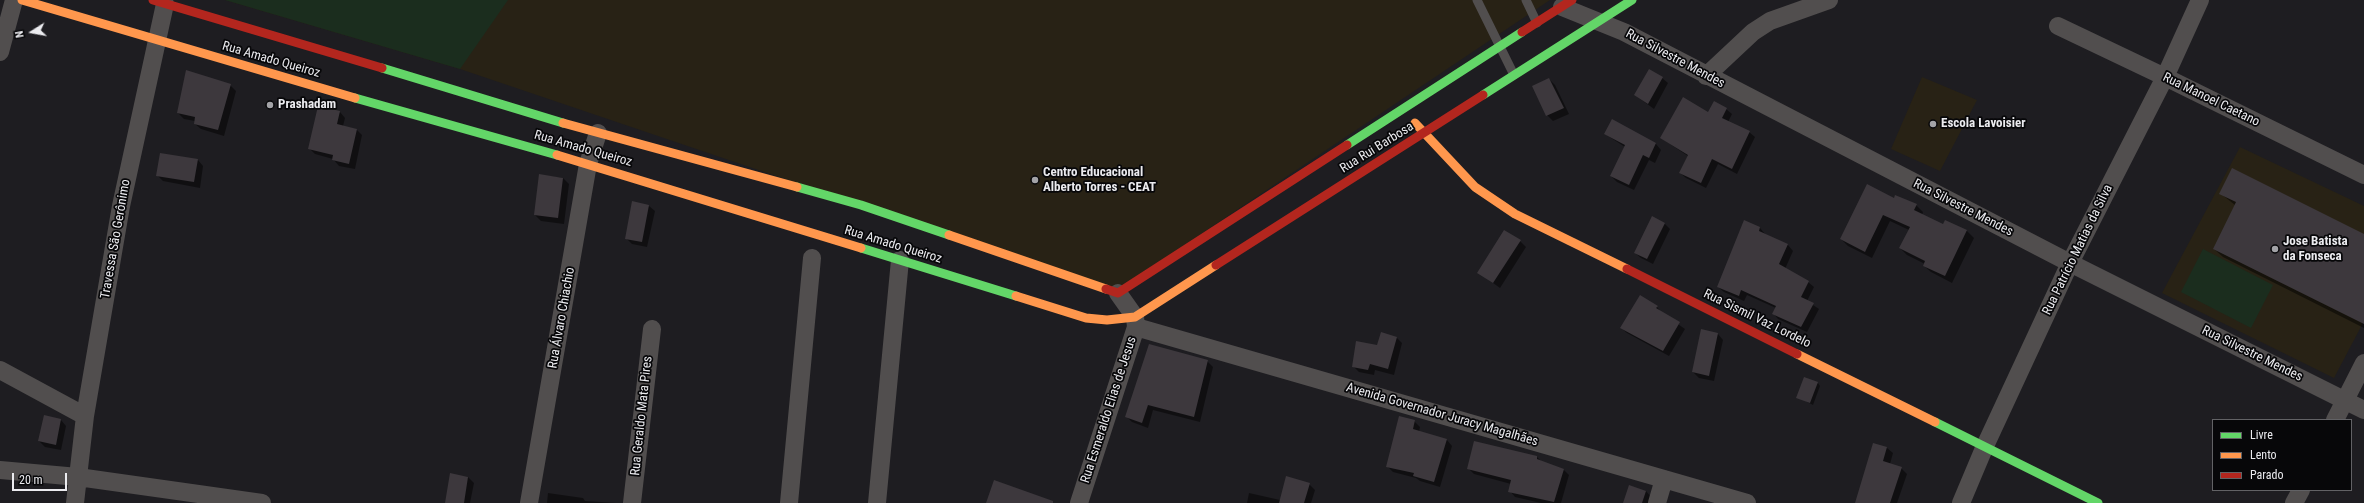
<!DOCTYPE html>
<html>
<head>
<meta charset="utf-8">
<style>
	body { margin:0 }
	#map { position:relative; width:2364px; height:503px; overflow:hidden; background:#1e1d21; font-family:"Roboto Condensed",sans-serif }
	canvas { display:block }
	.legend { position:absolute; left:2212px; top:419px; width:140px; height:72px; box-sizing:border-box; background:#070709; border:1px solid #626265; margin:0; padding:5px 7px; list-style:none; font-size:12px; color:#ebebef }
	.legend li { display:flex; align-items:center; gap:8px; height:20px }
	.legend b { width:20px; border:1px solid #626265 }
	.north { position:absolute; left:12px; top:12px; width:40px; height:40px; -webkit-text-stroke:3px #070709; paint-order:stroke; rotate:259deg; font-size:11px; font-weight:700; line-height:16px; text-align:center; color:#ebebef }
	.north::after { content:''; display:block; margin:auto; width:14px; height:18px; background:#ebebef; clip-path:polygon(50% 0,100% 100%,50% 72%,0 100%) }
	.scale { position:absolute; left:12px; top:473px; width:55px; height:18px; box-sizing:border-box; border:2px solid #ebebef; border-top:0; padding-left:5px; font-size:12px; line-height:14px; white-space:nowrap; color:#ebebef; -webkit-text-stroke:3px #070709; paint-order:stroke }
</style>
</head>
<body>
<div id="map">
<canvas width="2364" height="503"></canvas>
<ul class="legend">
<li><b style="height:5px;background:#63d668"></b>Livre</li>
<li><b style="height:5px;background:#ff974d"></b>Lento</li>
<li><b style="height:5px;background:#b3261e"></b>Parado</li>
</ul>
<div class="north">N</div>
<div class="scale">20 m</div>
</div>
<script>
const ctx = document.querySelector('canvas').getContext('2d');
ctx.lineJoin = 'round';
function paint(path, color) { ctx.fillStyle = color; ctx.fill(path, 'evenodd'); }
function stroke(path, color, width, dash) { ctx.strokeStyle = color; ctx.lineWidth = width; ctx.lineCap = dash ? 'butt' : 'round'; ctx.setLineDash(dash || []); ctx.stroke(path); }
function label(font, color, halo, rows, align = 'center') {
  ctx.font = font + ' "Roboto Condensed",sans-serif'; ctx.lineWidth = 3.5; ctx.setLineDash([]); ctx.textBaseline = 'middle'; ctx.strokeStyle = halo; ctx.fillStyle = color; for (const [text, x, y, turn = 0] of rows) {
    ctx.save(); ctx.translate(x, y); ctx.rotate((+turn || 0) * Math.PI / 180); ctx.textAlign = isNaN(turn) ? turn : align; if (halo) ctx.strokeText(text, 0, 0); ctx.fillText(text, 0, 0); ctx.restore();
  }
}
const education = new Path2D(`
	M225,0H1550L1116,291L460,69Z
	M1922,77L1977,100L1940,171L1891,149Z
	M2240,147L2364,206V321L2334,378L2162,293Z`);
const green = new Path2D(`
	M225,0H508L460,69Z
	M2203,249L2273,285L2251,328L2181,292Z`);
const shadow = new Path2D(`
	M187,71L230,85L236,91L224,136L201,129L195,124V121L184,119L178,113Z
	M1662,78L1668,83L1654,109L1635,95Z
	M1549,79L1555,85L1569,114L1553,121L1547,115Z
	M1726,109L1732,114L1728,122L1749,132L1755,137L1737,174L1718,164L1706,188L1686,178L1680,173L1688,156L1661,138L1709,113Z
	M340,112L345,118L343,126L356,129L362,135L355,169L339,166L333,159L315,154L309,148Z
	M1612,121L1656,144L1661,150L1655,163L1649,160L1634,190L1617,182L1611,176L1625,147L1605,134Z
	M198,160L203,166L200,188L163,181L157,175Z
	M540,175L563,178L569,184L564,224L541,221L535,215Z
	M2220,193L2364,235V328L2223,257L2214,249L2235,205Z
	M1894,199L1916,205L1923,212L1922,215L1943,225L1945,221L1967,231L1974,238L1952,283L1931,272L1924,266L1925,264L1907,255L1900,248L1909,230L1890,221L1872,258L1848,246L1841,239Z
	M649,206L655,211L647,247L632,244L626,238Z
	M1745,222L1760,228L1765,234L1788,245L1793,251L1785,269L1808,282L1814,287L1807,301L1819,309L1807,332L1778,319L1773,313L1776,308L1747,295L1744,301L1724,292L1718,287Z
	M1664,223L1670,229L1653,264L1641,258L1635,253Z
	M1520,241L1526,247L1500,288L1478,272Z
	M1657,307L1662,313L1685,329L1669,356L1627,333L1621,328Z
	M1718,334L1723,340L1714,381L1699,378L1693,372Z
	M1396,337L1402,343L1394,375L1375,370L1374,375L1359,372L1353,366L1378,346Z
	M1207,361L1213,367L1200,422L1153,410L1148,428L1132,422L1126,416Z
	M1818,383L1820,386L1813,405L1798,397Z
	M61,420L66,426L61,450L45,447L39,441Z
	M1414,421L1420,427L1419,432L1447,440L1452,446L1440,487L1420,481L1416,478L1393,472L1387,466Z
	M1873,444L1887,448L1893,453L1890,464L1901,468L1907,474L1897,503H1857Z
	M1537,457L1542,462L1563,469L1569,475L1561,503H1541L1515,497L1510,491L1511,484L1474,474L1468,468Z
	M451,475L468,477L474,483L470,503H446Z
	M1309,484L1315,490L1311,503H1247L1249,493L1280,500Z
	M1646,491L1651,497L1650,503H1624Z
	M548,493L583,498L585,501L616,503H547Z`);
const building = new Path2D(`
	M1649,69L1663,77L1648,104L1634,95Z
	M186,70L231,84L218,130L194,124L195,117L177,113Z
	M1549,78L1564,108L1546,116L1532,86Z
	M1683,97L1708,112L1714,101L1727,108L1722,118L1750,131L1732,169L1712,159L1701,183L1679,173L1688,155L1660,138Z
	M318,106L340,111L337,124L357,129L349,164L332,160L333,155L308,149Z
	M1612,119L1656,143L1649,158L1643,155L1629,185L1610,176L1625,145L1604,134Z
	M160,153L198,159L194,182L156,176Z
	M2232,168L2364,234V324L2213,249L2236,202L2219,194Z
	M539,174L563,178L558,218L534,215Z
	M1867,184L1894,198L1895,195L1917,204L1914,210L1943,224L1945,220L1967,230L1945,276L1923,266L1925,261L1899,248L1910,227L1883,215L1865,252L1840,239Z
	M632,201L649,205L642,242L625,239Z
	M1652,216L1665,223L1647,259L1634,253Z
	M1744,220L1760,227L1759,231L1788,244L1779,264L1809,281L1801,297L1814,303L1801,327L1772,314L1776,306L1741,290L1739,296L1717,287Z
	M1504,230L1521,240L1493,283L1477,273Z
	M1640,295L1658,306L1656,308L1680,322L1663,351L1620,328Z
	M1701,329L1718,333L1709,376L1692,372Z
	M1381,332L1397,337L1388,369L1370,364L1368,370L1352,367L1356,341L1377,345Z
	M1149,344L1208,360L1194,417L1148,405L1142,423L1125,417Z
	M1804,377L1818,382L1810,403L1796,398Z
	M44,415L61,419L56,445L38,441Z
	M1399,416L1415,420L1413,429L1447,439L1434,482L1413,476L1414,473L1386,467Z
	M1474,441L1537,456V459L1564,469L1554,502L1508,492L1511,480L1467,469Z
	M1873,443L1887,447L1883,461L1902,467L1890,503H1855Z
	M450,473L468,477L464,503H445Z
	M1286,476L1310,483L1304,503H1279Z
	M994,480L1053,501V503H986Z
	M1629,485L1646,491L1642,503H1623Z`);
const lane = new Path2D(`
	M1477,0L1514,75
	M1526,0L1537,23`);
const street = new Path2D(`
	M1562,7L1624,32L2070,263L2364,410
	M2058,26L2165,77L2364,175
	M0,52L14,0
	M1706,76L1753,32L1770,21L1829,0
	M1136,327L1747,503
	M0,370L85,416
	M2335,420L2364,363
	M0,470L78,477L262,503
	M75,503L85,416L121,206L165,4
	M529,503L588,164L598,133
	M632,503L652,329
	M789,503L812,258
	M877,503L900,260
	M1079,503L1136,327L1135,317L1118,293
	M1657,503L1664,479
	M1961,503L1985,446L2070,263L2165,77L2200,0
	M2294,503L2301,490`);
const fast = new Path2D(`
	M382,68L563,123
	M1483,95L1632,0
	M355,98L557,155
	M1347,145L1522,32
	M797,187L861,205L949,235
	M861,248L1016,296
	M1935,422L2098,503`);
const slow = new Path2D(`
	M22,0L355,98
	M563,123L797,187
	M1415,123L1475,187L1515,214L1627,269
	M557,155L861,248
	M949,235L1106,289
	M1016,296L1086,318L1107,320L1135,317L1216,265
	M1797,354L1935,422`);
const jam = new Path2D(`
	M153,0L382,68
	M1522,32L1572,0
	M1216,265L1483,95
	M1627,269L1797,354
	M1106,289L1118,293L1347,145`);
const markers = [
	[270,105,4,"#a3a3a7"],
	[1933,124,4,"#a3a3a7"],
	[1035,180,4,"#a3a3a7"],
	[2275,249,4,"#a3a3a7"]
];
const streetNames = [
	["Rua Silvestre Mendes",1675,59,28],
	["Rua Amado Queiroz",271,60,16],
	["Rua Manoel Caetano",2211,100,26],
	["Rua Rui Barbosa",1377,148,-32],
	["Rua Amado Queiroz",583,149,16],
	["Rua Silvestre Mendes",1963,208,27],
	["Travessa São Gerônimo",116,239,-80],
	["Rua Amado Queiroz",893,245,17],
	["Rua Patrício Matias da Silva",2078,250,-64],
	["Rua Álvaro Chiachio",562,318,-80],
	["Rua Sismil Vaz Lordelo",1757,319,26],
	["Rua Silvestre Mendes",2252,354,26],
	["Rua Esmeraldo Elias de Jesus",1109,410,-72],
	["Avenida Governador Juracy Magalhães",1442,415,16],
	["Rua Geraldo Mata Pires",642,416,-84]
];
const poiNames = [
	["Prashadam",278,105],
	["Escola Lavoisier",1941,124],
	["Centro Educacional",1043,173],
	["Alberto Torres - CEAT",1043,188],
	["Jose Batista",2283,242],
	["da Fonseca",2283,257]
];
paint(education, '#282215');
paint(green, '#1b2d1e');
paint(shadow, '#0007');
paint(building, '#3d383d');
stroke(lane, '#514e4e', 9);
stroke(street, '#514e4e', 18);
stroke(fast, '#63d668', 9);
stroke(slow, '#ff974d', 9);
stroke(jam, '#b3261e', 9);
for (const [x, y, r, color] of markers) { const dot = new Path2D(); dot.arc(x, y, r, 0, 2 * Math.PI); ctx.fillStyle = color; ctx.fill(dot); stroke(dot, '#070709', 1.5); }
label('13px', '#ebebef', '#070709', streetNames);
label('bold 13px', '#ebebef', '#070709', poiNames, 'left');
</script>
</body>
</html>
